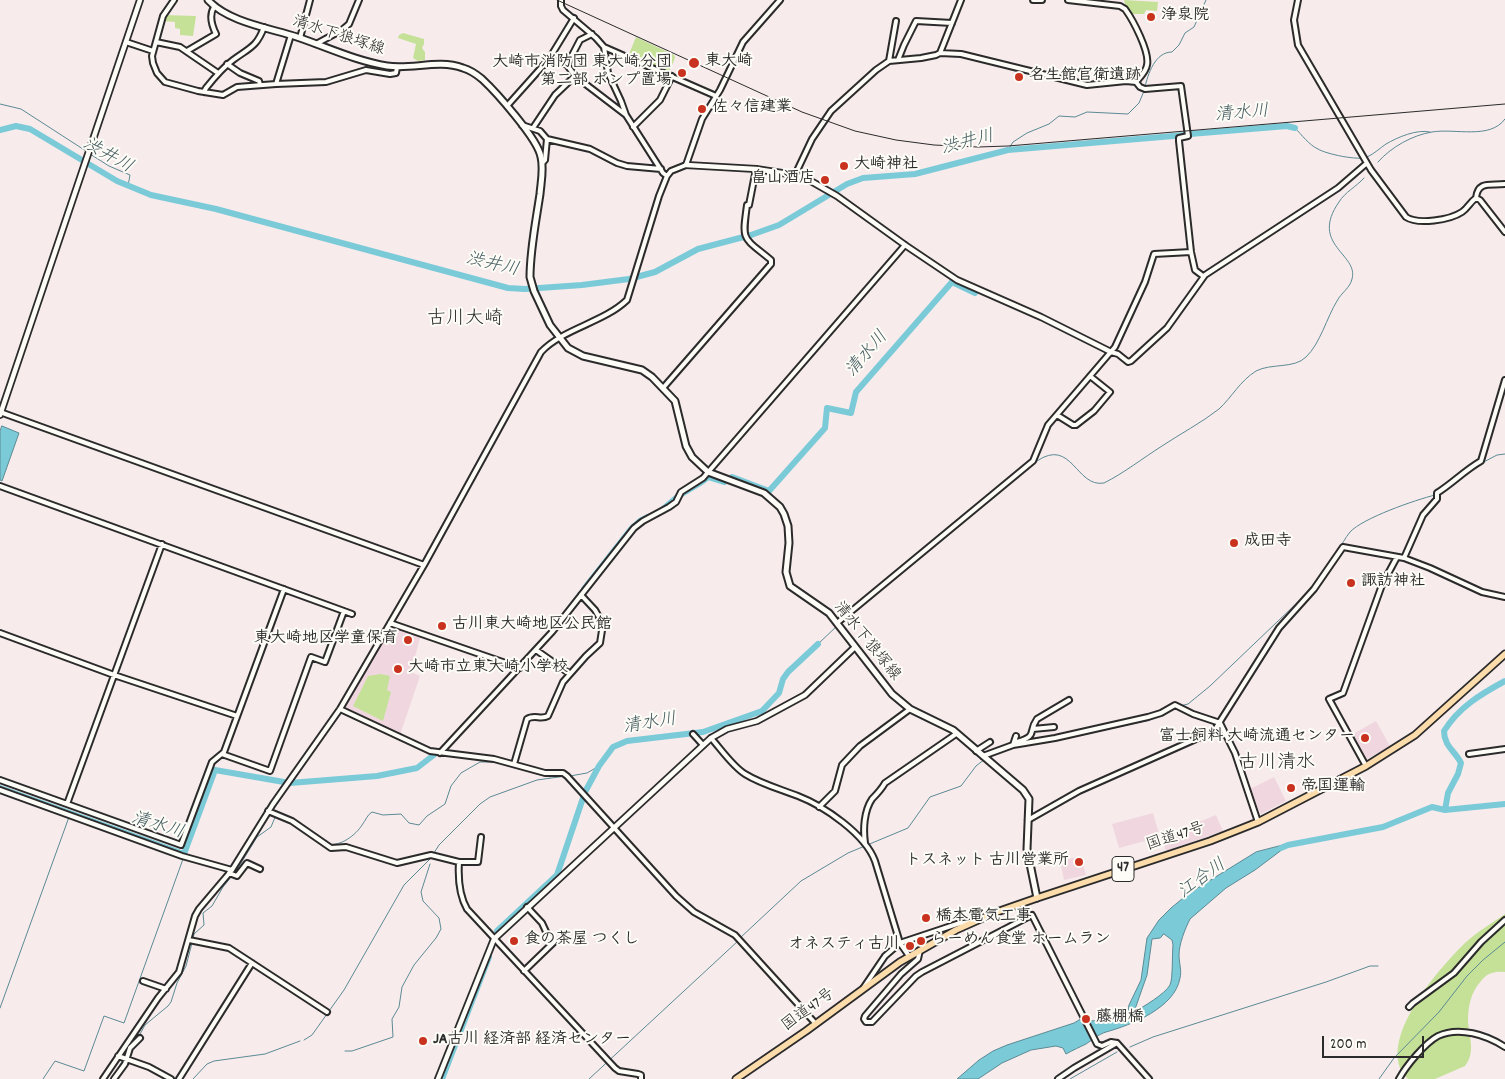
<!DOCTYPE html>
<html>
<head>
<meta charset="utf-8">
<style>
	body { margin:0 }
	#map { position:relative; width:1505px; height:1079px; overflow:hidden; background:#f7ebec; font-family:Dekko,sans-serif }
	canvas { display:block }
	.scale { position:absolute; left:1322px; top:1036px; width:102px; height:22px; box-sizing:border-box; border:2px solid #2b2b2b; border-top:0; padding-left:6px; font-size:15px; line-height:18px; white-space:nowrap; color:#2b2b2b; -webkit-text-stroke:4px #fdfcf7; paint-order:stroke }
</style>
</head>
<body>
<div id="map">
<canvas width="1505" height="1079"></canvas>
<div class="scale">200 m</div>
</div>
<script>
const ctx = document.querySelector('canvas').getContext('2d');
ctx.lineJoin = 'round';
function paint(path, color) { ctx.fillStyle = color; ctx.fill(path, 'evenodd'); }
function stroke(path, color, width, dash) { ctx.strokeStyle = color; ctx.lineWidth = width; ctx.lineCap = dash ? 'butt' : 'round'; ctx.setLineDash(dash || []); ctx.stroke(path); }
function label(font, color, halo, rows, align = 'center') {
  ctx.font = font + ' Dekko,"Klee One",sans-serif'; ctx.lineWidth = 4; ctx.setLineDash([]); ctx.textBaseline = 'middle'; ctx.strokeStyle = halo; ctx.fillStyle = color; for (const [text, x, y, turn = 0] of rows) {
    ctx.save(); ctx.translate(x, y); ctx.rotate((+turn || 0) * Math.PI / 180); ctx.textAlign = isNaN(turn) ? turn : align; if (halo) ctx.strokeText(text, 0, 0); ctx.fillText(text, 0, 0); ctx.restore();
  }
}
const built = new Path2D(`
	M391,626L421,634L411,672L420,676L400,735L345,708Z
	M1376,721L1390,746L1367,759L1353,734Z
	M1274,777L1286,801L1261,814L1248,790Z
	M1153,813L1160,837L1119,848L1112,824Z
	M1216,815L1223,831L1166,851L1162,837Z
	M1081,856L1086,875L1064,880L1060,861Z`);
const green = new Path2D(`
	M1124,0L1158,2L1157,11L1146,10L1144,14H1131L1125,4Z
	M164,15L196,16L193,36L180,35V29L175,28V22L164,21Z
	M403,33L424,39V44L422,48L425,52V60L418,61L413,58L416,44L398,38L399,35Z
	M636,37L674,55L675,58L669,72L629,54Z
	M381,674L390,676L387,690L391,692L383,721L353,706L368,676Z
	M1505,914V972C1495,971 1487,973 1481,981C1471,992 1468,1006 1468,1021C1469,1037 1476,1052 1465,1066L1435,1079H1408C1372,1045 1439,968 1465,943C1477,932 1492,923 1505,914Z`);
const water = new Path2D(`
	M2,426L19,433L2,481L0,480V432Z
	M1291,843L1255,870L1226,888L1190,919C1185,929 1179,944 1179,955C1179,963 1182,971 1180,978C1175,1008 1131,1025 1106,1032C1099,1034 1092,1040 1086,1044C1080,1047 1073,1050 1066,1054L1063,1048L1056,1046L1031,1050L1002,1063L978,1079H957L979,1060L993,1051L1007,1045L1074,1023L1084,1017L1093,1021L1124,1015L1128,1011L1129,1005L1141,980L1147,938L1159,920L1171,908L1188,894L1256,852ZM1164,934L1172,940L1173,945C1172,954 1173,979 1170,985C1165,994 1143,1007 1134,1012L1147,975L1152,939L1160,938Z`);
const stream = new Path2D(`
	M1145,87C1148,74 1155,52 1172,52L1179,45L1185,33L1194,27L1206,0
	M0,104L21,109L86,151
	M1295,128C1302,135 1309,145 1318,149C1326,154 1359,161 1367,157C1374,154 1380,148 1386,144C1398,137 1417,129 1430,132
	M1008,150L1013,142L1027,133L1049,124L1059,116L1075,117L1087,112L1128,114L1139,103L1144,91
	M90,154L109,166L130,175L128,186
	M1378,162C1391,147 1413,135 1432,132C1455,128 1490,140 1505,119
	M1037,461C1072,437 1076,488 1104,483C1124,473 1143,458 1162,446C1180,434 1201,423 1219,409C1232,397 1240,381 1256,371C1271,363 1294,369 1306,357C1320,344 1327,317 1337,301C1341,293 1350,288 1352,279C1359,254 1309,245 1339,202C1345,192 1356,187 1364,178
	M1478,465L1497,455L1505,454
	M1440,493L1446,491L1453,484
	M1303,597C1316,583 1326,567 1337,551C1342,545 1345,538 1350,532C1363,518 1415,500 1435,495
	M840,624L1028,468
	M818,644L837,626
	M1180,706L1188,704L1210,686L1299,601
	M1009,748L1049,742L1150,720L1177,708
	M988,757L996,753
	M570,776L587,773L599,766
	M279,813L294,819L323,840
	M328,844C340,847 356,835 362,825C366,820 367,815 372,812L383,815L401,814L409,823L419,825L427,816L445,804L451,786L461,773L480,762H497L550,777
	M434,853L439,845L480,804L490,797L537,780L566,776
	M235,873L257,837L271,827L276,815
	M740,938L801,881L848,853L908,828L930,797L961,786L976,766L985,759
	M193,939L194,934L204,925L203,913L212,906L223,887L232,876
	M0,1008L69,817
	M304,1040L312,1035L344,990L404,885L430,859
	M1130,1047L1153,1037L1326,982L1370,966H1378
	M345,1051H352L393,1037L392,1019L399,1007L402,987L414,965L436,938L441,929L439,918L423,901L421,892L430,864
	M125,1056L128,1047L140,1034L145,1025L168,1006L171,1002L177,983L186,966L192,943
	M43,1079L55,1061L84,1071L104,1016L124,1023L183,859
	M111,1079L123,1060
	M193,1079L207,1064L214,1061L265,1054L300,1041
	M589,1079L738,941
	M1070,1079L1117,1052
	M1379,1079L1394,1058L1439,1012L1467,976L1483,960L1505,942`);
const river = new Path2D(`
	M0,130L16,126L30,129L117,181L151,195L216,209L508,288L525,289L582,285L629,279L655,272L698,249L751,235L779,225L847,184L863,178L915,174L1008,150L1185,135
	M1190,134L1287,126L1295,128
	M732,477L769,491L825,428L827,408L851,413L856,392L952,282L975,293
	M680,495L700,483L708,477L724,482
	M663,509L676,498
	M584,589L631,529L640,521L648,517
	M290,783L377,776L417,768L435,754
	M0,788L184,854L215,770L284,782
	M1445,810L1448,793L1458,774L1461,763C1455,751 1444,746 1444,731C1459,707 1481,694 1505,681
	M1281,848L1288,845L1383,827L1432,807L1445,810L1505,804
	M497,931L557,875L585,792L599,766L613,747L627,741L703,732L762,711L779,693L783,679L788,672L818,644
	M442,1079L489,957`);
const minor = new Path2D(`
	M174,0L163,16L152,56L153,63L157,73L165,82L198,91L223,95L237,87L276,84L326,82L366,70L390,74L396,73L397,67
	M561,0V6L563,10L596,38L604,47L716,96
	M1033,0H1042
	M1068,0L1120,6L1125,9C1133,20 1150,52 1147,65C1146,72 1140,77 1136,82
	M1298,0L1294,20L1298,45L1371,170L1406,217C1418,225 1450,220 1462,212C1468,208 1470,202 1476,198C1478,180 1491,186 1505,184
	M300,38L310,0
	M126,42L153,51
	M156,42L180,47L218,73
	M316,44L342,30L349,24L359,0
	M604,47L608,73L621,101L626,115L663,173L667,176
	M187,51L216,34C212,26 209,15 214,7
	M940,53L961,54L1087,85L1126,81L1136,82L1140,87L1145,89L1181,86L1188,136L1179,138V141L1191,252L1195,270L1203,276
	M549,59L567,65
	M898,60L904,45L916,21L952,23
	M889,61L896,21
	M227,64L240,73L259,81L260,85
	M575,76L626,115
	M276,84L291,35
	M204,92L206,88C214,78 222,68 233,60C249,48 257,47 264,27
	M507,106L549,59L574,18
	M522,125L540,131L547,139
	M633,127L660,100L672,76
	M533,128L555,95L575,76L567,65L580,40L592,34
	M542,163L545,160L547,139L590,149L617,163L627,166L661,169
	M795,175L812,139L831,111L876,70L889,61L921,58L936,55L940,53L961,0
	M1476,198L1480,200L1505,232
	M1111,352L1118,354L1128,362L1131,361L1167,328L1205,275L1338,188L1367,163
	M663,388L771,264V260C742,236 742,242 747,205H749L756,169
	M0,412L424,565
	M1057,415L1073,425H1076L1094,411L1110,392L1090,376
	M0,486L352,614
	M1404,558L1423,515L1437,499V493C1453,483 1465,470 1481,461L1505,380
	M390,623L520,668
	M837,623L1033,461L1048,425L1115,347L1145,282L1154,254L1191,252
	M0,633L114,675L237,716
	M536,650L570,674
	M340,709L430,751L494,759L545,773H563L567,776L676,896L694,912L735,935L816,1024
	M1033,729L1054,727
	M693,734L703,745
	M711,738C720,748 733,767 745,774C761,784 780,789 798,796C824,806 865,834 875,861L900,943L909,956
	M1017,742C1039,735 1027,733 1037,719L1069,700
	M1013,745L1016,736
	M976,751L990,742
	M440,753L552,632L634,528L643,521L669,507L676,502L681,492L703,478L905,245
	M222,754L270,771L311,657L325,662L344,611
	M1469,754L1505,749
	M983,756L1013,745L1055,738L1148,717L1161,713L1175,705L1193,714L1220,723L1235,753L1258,822
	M514,764L527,719C534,714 541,720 548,716L563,682L586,656L600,643L603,624L595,610L581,595
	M1366,766L1329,699L1343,693L1382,585L1397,557
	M0,780L181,845L212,762L224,752L284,589
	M0,790L182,856L232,870
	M67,804L162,544
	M819,807L835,791L842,765L860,746L910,709
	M268,811L292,821L331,848L346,847L397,863L431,855L459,862C458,878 459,895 467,909L615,1068L619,1071L638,1074L641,1075V1079
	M1028,820L1079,791L1214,731L1279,628L1314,589L1343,547L1404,558L1430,568L1482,592L1505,597
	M865,843C863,829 864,811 872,799C877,794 881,790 885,783L956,734
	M459,862H478L481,837
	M229,873L237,876L247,863L260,869
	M189,940L229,948L327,1012
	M920,950L918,959L901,974L865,1016L864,1019L866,1022H872L916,976L922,972L1032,915L1097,1044L1102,1046L1111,1042L1117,1043L1149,1079
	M524,971L554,942L548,936L542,923L527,907
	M143,981L166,989
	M864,987L885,956L900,943L957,924L970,922
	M1409,1007L1413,1003L1454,973L1481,942L1505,920
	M118,1056L149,1067L171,1079
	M103,1079L158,998L179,972L195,916L199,909L232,870L273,804L340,709L424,565L541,352C564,328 603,323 627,300L659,196L667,176L671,171L686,165L702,119L720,90L743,42L780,0
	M114,1079L125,1064L130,1048L140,1038
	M179,1079L252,963
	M1058,1079L1074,1068L1117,1043
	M1399,1079C1406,1066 1425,1043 1438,1036C1459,1026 1487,1035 1505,1047`);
const tertiary = new Path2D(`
	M686,165L756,169L795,175L809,180L837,196L905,245L957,280L1041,317L1111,352
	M0,415L140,0
	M438,1079L494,939L711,738L727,729L757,721L805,695L855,647`);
const secondary = new Path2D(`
	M208,0C228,22 269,28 297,37C327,47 356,61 387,66C412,70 438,59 463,68C470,70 476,74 482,79C496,92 538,139 541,157C544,169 541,182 540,194C536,221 530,250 530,277L534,291L550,325L568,348L583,356L642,370L652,377L675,401L686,446L692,457L708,472L764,493L780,507L784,514L788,526L789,543L786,572L790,586L829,613L892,694L910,709L953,730L1023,790L1029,799L1027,849L1037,898`);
const trunk = new Path2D(`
	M736,1079L806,1031L900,962L956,930L994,913L1037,898L1210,841L1258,822L1366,766L1415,735L1505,654`);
const rail = new Path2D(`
	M557,0L802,112L855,131L896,140L934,145L978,147L1008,146L1505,104`);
const markers = [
	[1151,17,5,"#c8321e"],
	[694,63,6,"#c8321e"],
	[682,73,5,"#c8321e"],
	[1019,77,5,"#c8321e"],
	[702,109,5,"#c8321e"],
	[844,166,5,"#c8321e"],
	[825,180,5,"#c8321e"],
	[1234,543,5,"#c8321e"],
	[1351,583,5,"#c8321e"],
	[442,626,5,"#c8321e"],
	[408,640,5,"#c8321e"],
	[398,669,5,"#c8321e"],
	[1365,738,5,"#c8321e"],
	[1291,788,5,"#c8321e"],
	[1079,862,5,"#c8321e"],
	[926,918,5,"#c8321e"],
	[514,941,5,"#c8321e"],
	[921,941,5,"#c8321e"],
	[910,946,5,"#c8321e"],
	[1086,1019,5,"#c8321e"],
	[423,1041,5,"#c8321e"]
];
const shields = [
	[1123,869,22]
];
const shieldNames = [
	["47",1123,869]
];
const poiNames = [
	["浄泉院",1161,17],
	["東大崎",705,63],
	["大崎市消防団 東大崎分団",672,64,"right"],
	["第二部 ポンプ置場",672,82,"right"],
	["名生館官衛遺跡",1029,77],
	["佐々信建業",712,109],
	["大崎神社",854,166],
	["畠山酒店",815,180,"right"],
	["成田寺",1244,543],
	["諏訪神社",1361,583],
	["古川東大崎地区公民館",452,626],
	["東大崎地区学童保育",398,640,"right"],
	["大崎市立東大崎小学校",408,669],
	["富士飼料 大崎流通センター",1355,738,"right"],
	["帝国運輸",1301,788],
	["トスネット 古川営業所",1069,862,"right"],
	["橋本電気工事",936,918],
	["食の茶屋 つくし",524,941],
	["らーめん食堂 ホームラン",931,941],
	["オネスティ古川",900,946,"right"],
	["藤棚橋",1096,1019],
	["JA古川 経済部 経済センター",433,1041]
];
const streetNames = [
	["清水下狼塚線",338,37,18],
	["清水下狼塚線",866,642,51],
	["国道47号",1176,838,-18],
	["国道47号",809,1011,-36]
];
const waterNames = [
	["清水川",1242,115,-5],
	["渋井川",968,144,-14],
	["渋井川",107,157,29],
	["渋井川",492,266,13],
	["清水川",868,355,-49],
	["清水川",650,725,-9],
	["清水川",157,827,17],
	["江合川",1203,880,-36]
];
const quarterNames = [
	["古川大崎",465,320],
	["古川清水",1277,764]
];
paint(built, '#f0d7df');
paint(green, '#c5e198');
paint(water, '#7bcad8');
stroke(water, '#5b8a93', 1);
stroke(stream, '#5b8a93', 1);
stroke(river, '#7bcad8', 6);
stroke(minor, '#2b2b2b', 8);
stroke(tertiary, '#2b2b2b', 8);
stroke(secondary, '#2b2b2b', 9);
stroke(trunk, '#2b2b2b', 9);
stroke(minor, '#fdfcf7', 4);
stroke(tertiary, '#fdfcf7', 4.5);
stroke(secondary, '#fdfcf7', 5);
stroke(trunk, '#fddcac', 5.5);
stroke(rail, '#2b2b2b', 1);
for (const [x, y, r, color] of markers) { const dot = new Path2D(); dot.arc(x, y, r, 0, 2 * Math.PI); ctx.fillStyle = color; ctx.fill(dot); stroke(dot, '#fdfcf7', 2); }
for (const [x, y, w] of shields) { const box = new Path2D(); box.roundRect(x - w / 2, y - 12.5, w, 25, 4); ctx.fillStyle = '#fdfcf7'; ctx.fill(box); stroke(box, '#2b2b2b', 1); }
label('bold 15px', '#2b2b2b', null, shieldNames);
label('bold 16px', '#2b2b2b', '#fdfcf7', poiNames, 'left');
label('16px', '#2b2b2b', '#fdfcf7', streetNames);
label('italic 18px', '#435b5f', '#fdfcf7', waterNames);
label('19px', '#2b2b2b', '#fdfcf7', quarterNames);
</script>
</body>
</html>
